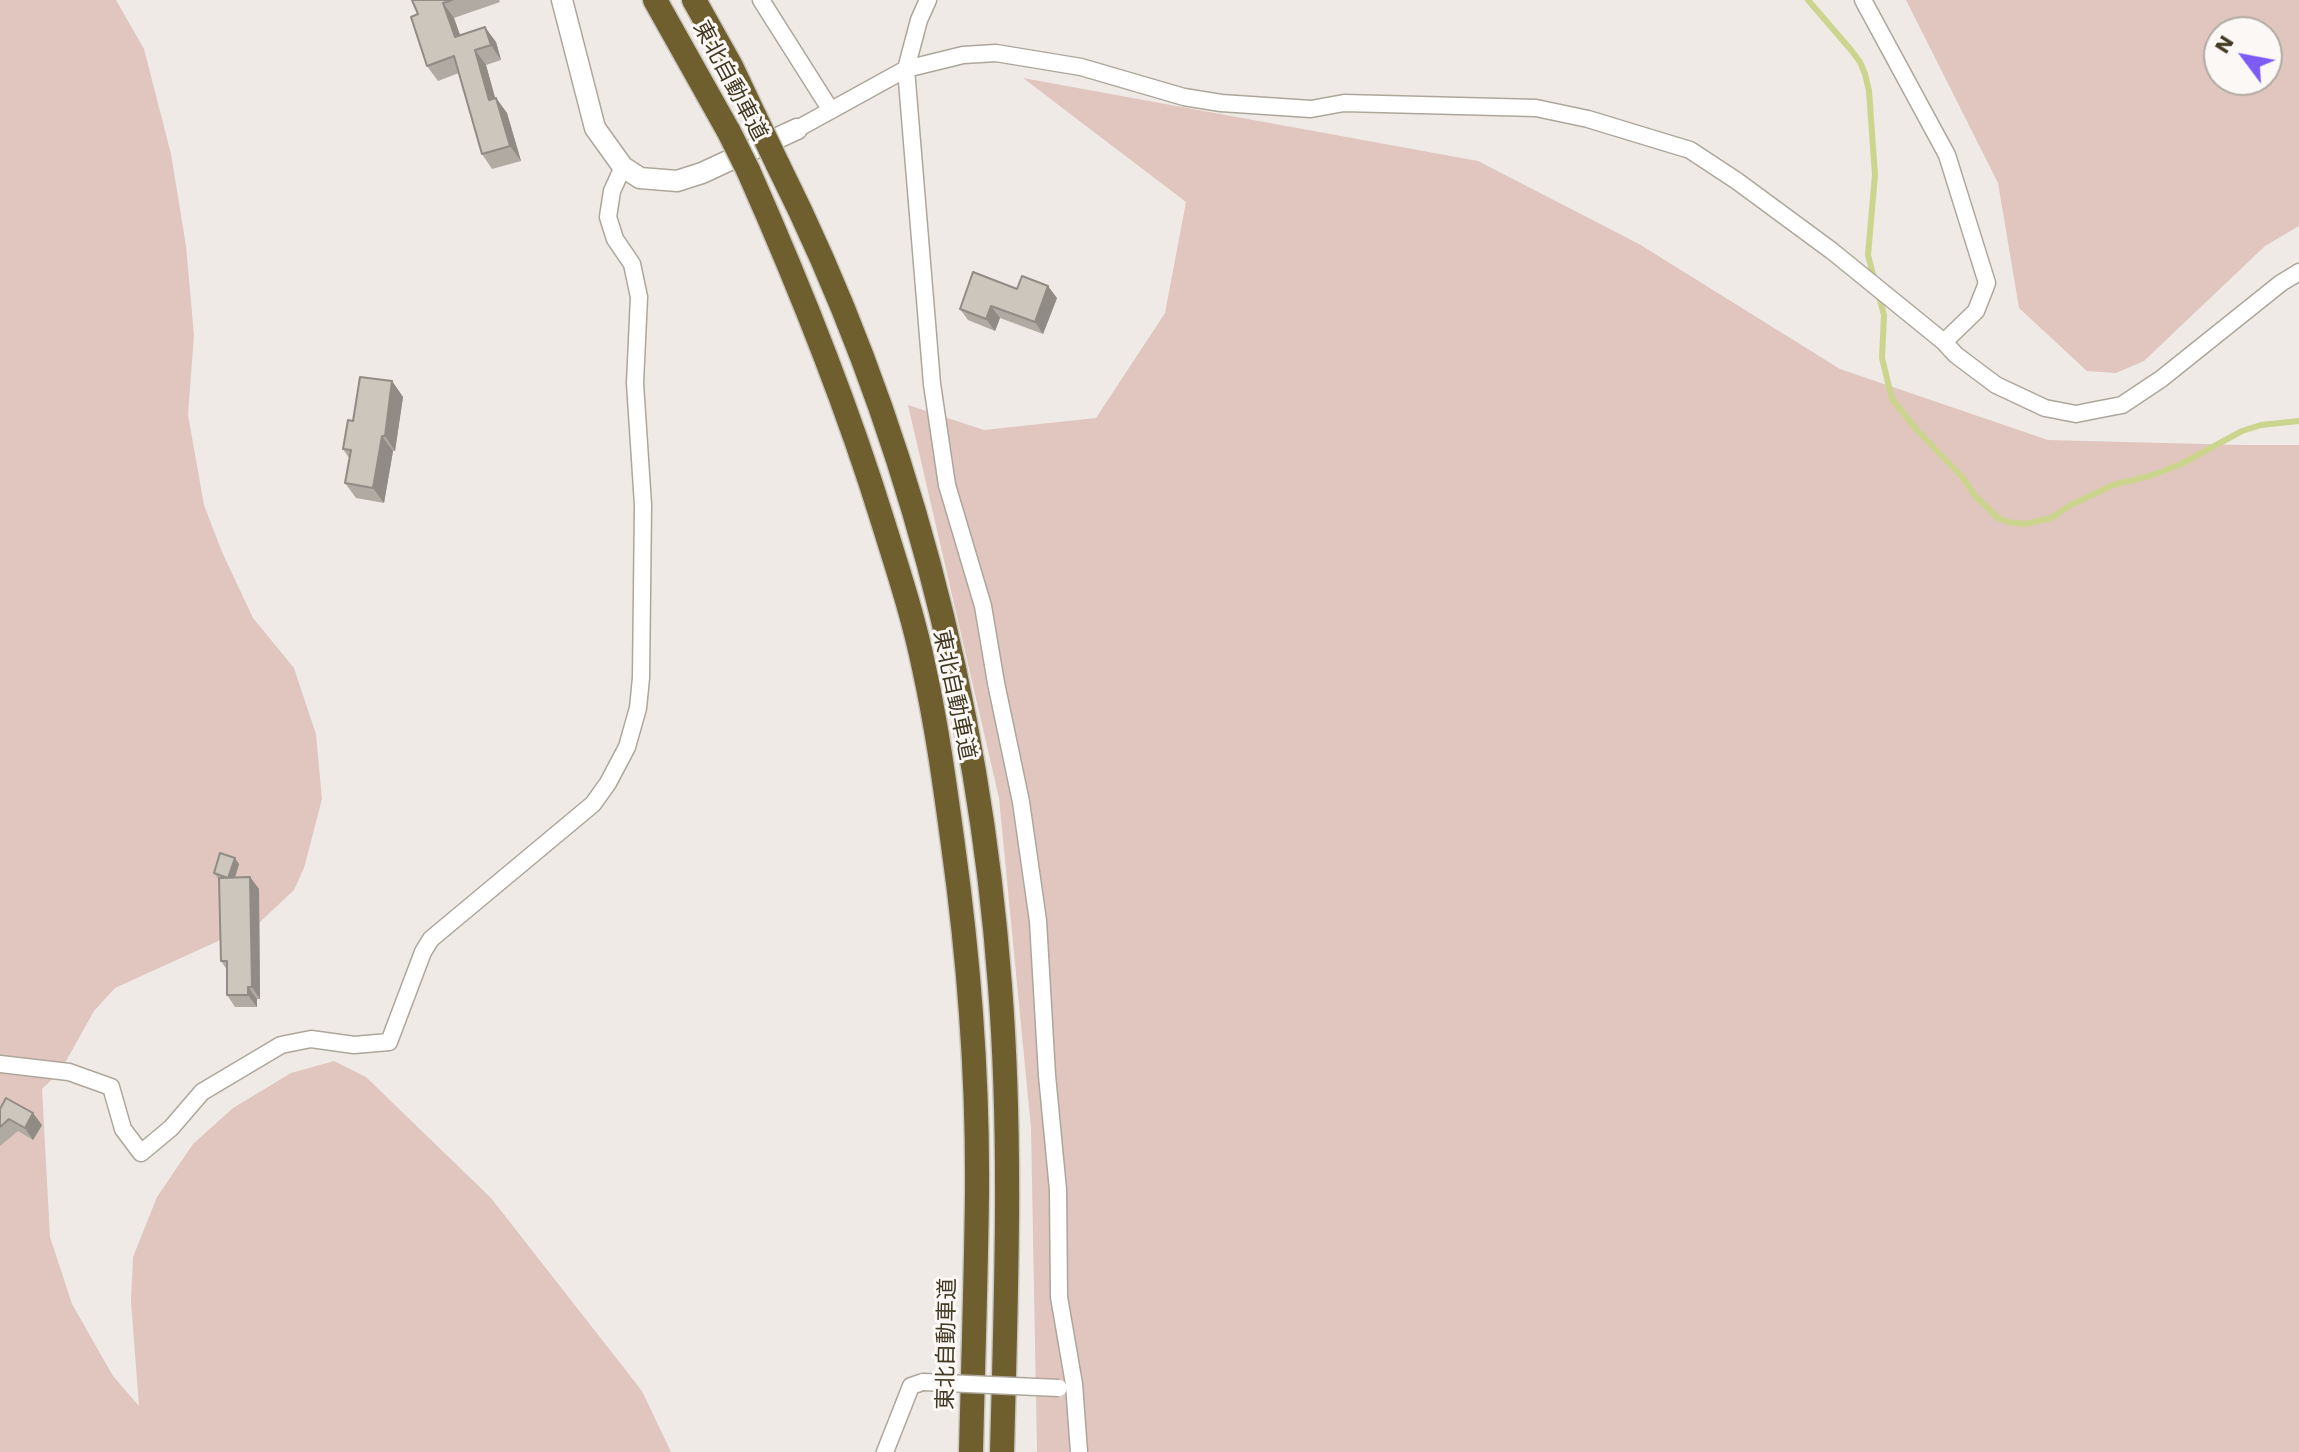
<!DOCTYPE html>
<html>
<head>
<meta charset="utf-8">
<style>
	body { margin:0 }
	#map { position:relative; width:2299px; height:1452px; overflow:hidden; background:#efeae5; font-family:"Work Sans",sans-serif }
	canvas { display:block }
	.north { position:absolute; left:2203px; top:16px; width:80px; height:80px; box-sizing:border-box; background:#fbf8f6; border:2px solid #b1aba2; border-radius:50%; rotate:302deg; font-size:22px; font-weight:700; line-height:32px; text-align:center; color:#423823 }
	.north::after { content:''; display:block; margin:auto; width:28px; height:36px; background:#7d5cf6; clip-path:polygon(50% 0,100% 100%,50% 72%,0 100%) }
</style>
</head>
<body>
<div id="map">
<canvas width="2299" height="1452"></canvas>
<div class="north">N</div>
</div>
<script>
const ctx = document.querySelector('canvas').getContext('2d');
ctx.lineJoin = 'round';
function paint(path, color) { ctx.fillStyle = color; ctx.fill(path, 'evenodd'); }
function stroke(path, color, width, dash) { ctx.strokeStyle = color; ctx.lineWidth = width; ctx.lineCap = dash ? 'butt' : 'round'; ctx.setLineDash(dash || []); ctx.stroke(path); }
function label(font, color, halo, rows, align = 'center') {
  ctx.font = font + ' "Work Sans","Noto Sans JP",sans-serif'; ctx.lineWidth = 6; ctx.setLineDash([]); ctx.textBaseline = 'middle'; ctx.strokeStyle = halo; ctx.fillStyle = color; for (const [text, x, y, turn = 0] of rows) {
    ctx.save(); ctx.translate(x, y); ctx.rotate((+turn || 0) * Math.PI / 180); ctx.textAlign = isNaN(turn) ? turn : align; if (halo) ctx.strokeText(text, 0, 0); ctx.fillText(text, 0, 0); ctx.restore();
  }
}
const green = new Path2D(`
	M0,0H116L144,49L171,154L186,246L194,335L188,415L204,505L222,552L253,618L294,668L316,734L322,799L304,868L294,890L260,922L115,988L94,1011L60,1072L42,1089L50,1237L72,1304L113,1376L139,1406L131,1302L133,1257L157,1197L193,1144L233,1108L291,1073L334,1061L366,1077L491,1198L642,1391L671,1452H0Z
	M1906,0H2299V226L2265,246L2144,361L2116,373L2087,371L2019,308L1998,183ZM2267,32V80H2219V32Z
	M1023,78L1478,161L1639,244L1840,369L2048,440L2242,445H2299V1452H1037L1031,1128L999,798L908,405L984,430L1096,418L1165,313L1186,202Z`);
const stream = new Path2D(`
	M1808,0L1851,50L1860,62L1865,74L1869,91L1875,175L1868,255L1875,282
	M1878,293L1884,315L1882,358L1892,399L1917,430L1963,478L1976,497L1998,518L2008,522L2025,524L2051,518L2069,506L2113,485L2150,476L2181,464L2242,431L2261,425L2299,421`);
const minor = new Path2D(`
	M761,0L830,109
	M928,0L919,20L906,69L932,384L947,485L983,606L996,683L1021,802L1038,921L1047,1075L1058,1190L1059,1297L1074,1384L1079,1452
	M1863,0L1947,155L1987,283L1976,311L1944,342
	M797,129L906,69L963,55L996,53L1081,67L1184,97L1221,103L1311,109L1344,103L1536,108L1588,119L1690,150L1737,181L1832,251L1944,342L1956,355L1996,385L2045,408L2076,414L2096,410L2122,405L2161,379L2281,283L2299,272
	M0,1064L69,1072L111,1087L123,1129L141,1153L171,1128L202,1092L281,1045L311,1039L354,1045L389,1042L423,952L431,939L593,804L608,783L627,747L638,708L641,678L643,505L635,383L639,297L632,264L615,239L608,217L612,191L623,167
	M885,1452L911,1386L923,1382`);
const tertiary = new Path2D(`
	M562,0L595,128L623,167L640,178L677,181L702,173L797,129`);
const motorway = new Path2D(`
	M655,0L729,132
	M694,0L731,66L755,117
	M777,163C905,418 979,702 1000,986C1012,1141 1006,1297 1002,1452
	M748,170C799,285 846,402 883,522C898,570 914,619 924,668C937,727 945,786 953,845C969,960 978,1077 977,1194C976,1280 973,1366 971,1452`);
const minorBridge = new Path2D(`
	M923,1382L1059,1388`);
const motorwayBridge = new Path2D(`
	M755,117L777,163
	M729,132L748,170`);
const wall = new Path2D(`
	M412,0H499L500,2L454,18L460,35L496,42L501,60L486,65L495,99L496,98L507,113L521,161L492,169L482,154L459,73L438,81L427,66L418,14Z
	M1017,289L1057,298L1043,334L1000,318L995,331L968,320L960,309Z
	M392,381L403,397L395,451H393L384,503L356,498L345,483L349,458L343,449L353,421Z
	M239,864L235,877H250L259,889L260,999H257V1007H235L227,995V970L221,961L219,880L214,873Z
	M0,1109L42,1125L33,1140L18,1131L0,1146Z`);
const shadedWall = new Path2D(`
	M443,3L454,18L466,52L455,37Z
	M485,27L496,42L501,60L491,45Z
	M475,50L486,65L500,115L489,100Z
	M496,98L507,113L521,161L510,146Z
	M1048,286L1057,298L1043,334L1035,322Z
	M991,306L1000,318L995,331L986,319Z
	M392,381L403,397L395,451L385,436Z
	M382,436L393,451L384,503L373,488Z
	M235,858L239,864L233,884L228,878Z
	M250,877L259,889L260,999L252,987Z
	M248,987L257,999V1007L248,995Z
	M33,1113L42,1125L33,1140L25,1128Z`);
const building = new Path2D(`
	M412,0H452L443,3L455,37L485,27L491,45L475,50L489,100L496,98L510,146L482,154L454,56L427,66L411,17L418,14Z
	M973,272L1017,289L1022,276L1048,286L1035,322L991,306L986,319L960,309Z
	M360,377L392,381L385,436H382L373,488L345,483L351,450L343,449L348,420L353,421Z
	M220,853L235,858L228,878L214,873Z
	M250,877L252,987H248V995H227V961H221L219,878Z
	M6,1098L33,1113L25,1128L9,1119L0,1127V1109Z`);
const streetNames = [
	["東北自動車道",730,81,62],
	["東北自動車道",954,695,78],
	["東北自動車道",947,1344,-89]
];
paint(green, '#e0c6be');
stroke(stream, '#ccd58d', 6);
stroke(minor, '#ada69b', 19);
stroke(tertiary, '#ada69b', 23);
stroke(motorway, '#cac7c1', 27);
stroke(minor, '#fff', 16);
stroke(tertiary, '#fff', 20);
stroke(motorway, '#6f5f2e', 24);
stroke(minorBridge, '#ada69b', 19, []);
stroke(motorwayBridge, '#cac7c1', 27, []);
stroke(minorBridge, '#fff', 16);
stroke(motorwayBridge, '#6f5f2e', 24);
paint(wall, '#b0aaa3');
paint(shadedWall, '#908b84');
paint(building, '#cdc6bd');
stroke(building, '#908b84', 2);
label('22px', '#423823', '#fbf8f6', streetNames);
</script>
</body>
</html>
